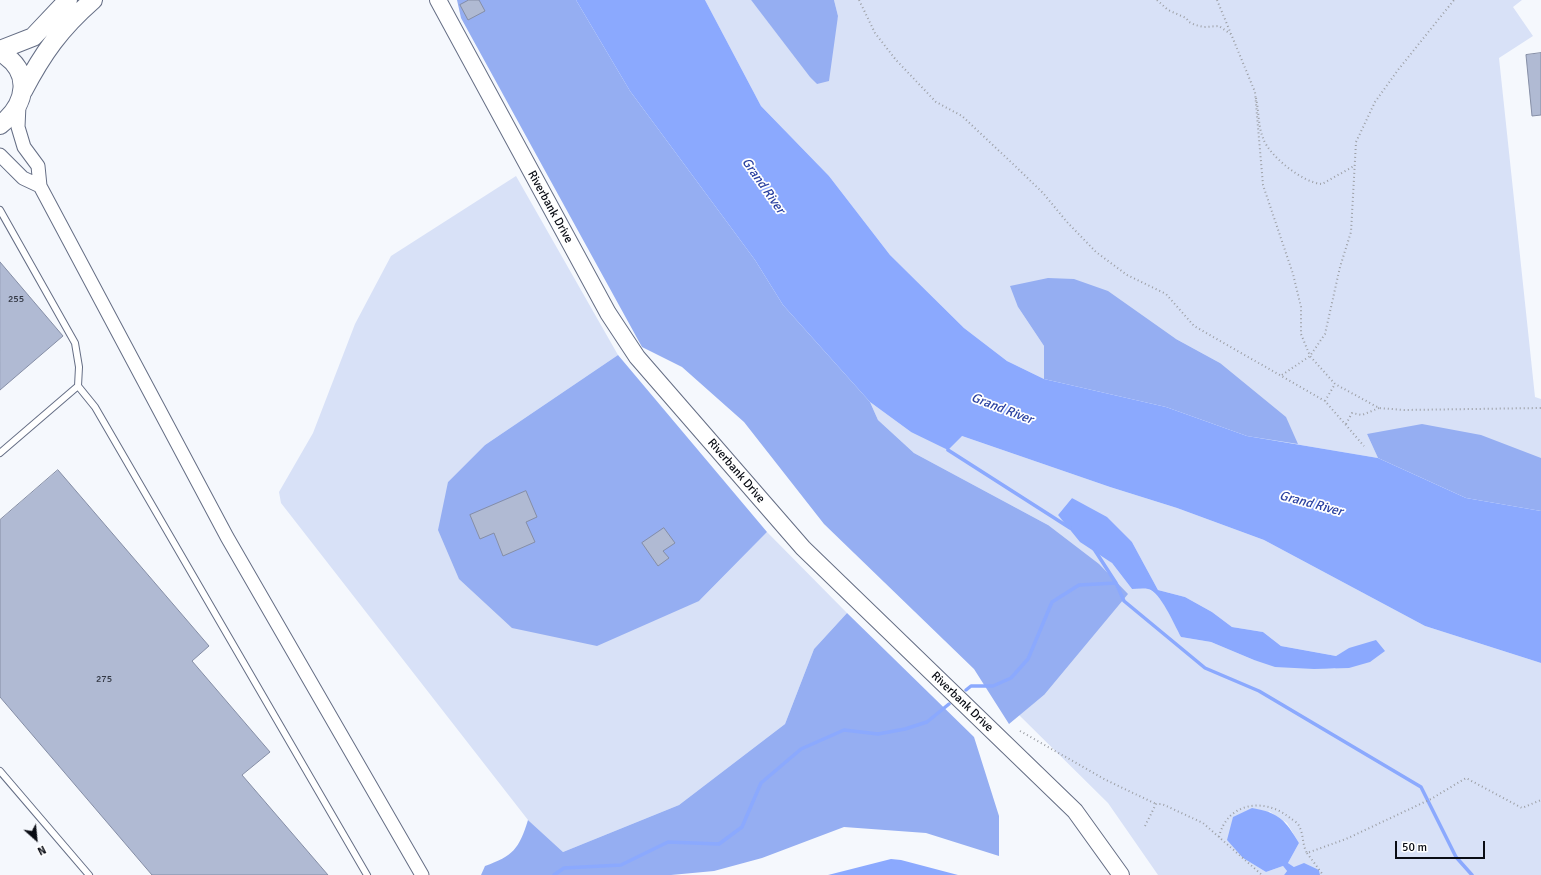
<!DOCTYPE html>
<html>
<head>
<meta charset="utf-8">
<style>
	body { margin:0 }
	#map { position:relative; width:1541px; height:875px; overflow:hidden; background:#f5f8fd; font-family:Signika,sans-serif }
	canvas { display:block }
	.north { position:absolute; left:16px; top:819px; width:40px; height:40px; -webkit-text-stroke:3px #fff; paint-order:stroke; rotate:153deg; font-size:11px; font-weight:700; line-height:16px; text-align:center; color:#090c14 }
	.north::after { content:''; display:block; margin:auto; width:14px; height:18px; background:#090c14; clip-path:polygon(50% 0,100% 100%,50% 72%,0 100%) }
	.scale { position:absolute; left:1395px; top:841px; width:90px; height:18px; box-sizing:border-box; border:2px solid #090c14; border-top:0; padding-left:5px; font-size:12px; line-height:14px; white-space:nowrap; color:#090c14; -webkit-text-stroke:3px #fff; paint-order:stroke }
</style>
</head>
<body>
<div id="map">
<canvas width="1541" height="875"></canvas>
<div class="north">N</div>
<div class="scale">50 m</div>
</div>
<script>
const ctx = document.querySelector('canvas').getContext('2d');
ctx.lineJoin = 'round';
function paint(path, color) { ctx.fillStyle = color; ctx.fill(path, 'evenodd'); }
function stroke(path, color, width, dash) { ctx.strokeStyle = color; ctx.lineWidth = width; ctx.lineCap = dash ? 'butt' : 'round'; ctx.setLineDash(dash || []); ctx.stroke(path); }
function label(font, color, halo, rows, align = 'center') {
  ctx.font = font + ' Signika,sans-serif'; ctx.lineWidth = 3.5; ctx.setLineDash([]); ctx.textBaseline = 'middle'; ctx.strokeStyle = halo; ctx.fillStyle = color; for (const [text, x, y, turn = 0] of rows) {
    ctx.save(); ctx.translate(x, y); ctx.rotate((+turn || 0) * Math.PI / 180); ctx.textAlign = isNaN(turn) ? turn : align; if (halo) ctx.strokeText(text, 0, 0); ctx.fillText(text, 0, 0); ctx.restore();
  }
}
const green = new Path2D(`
	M705,0H751L817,84L838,16L834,0H1522L1513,7L1533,36L1499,58L1535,397L1541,399V477L1367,434L1378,458L1247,436L1220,363L1176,339L1018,307L1044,346V379L1007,361L964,328L890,255L829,176L761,106Z
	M516,176L618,355L485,445L448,482L699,601L767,532L847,613L814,649L785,724L679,805L563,852L528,820L281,503L279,492L313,433L355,324L391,256Z
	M870,402L911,432L962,436L1110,487L1177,508L1264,540L1425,626L1541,663V875H1320L1319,870L1294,867L1288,863L1299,843L1287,823L1269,811L1243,858L1266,872L1283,866L1287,871L1284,875H1158L1108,803L1019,715L1044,695L1048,525L914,453L878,420ZM1072,498L1132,542L1158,590L1185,597L1212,612L1232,627L1263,632L1281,646L1336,656L1350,648L1335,669L1254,660L1211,642L1181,637C1175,625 1162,595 1150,590C1145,587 1138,589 1132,589L1112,563L1058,515Z`);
const forest = new Path2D(`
	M457,0H576L630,91L755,260L783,305L870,402L878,420L914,453L1048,525L1099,564L1128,594L1044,695L1009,724L974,669L824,524L744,422L682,367L642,347L461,18Z
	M751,0H834L838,16L829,81L817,84L810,77Z
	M1048,278L1074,279L1108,291L1176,339L1220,363L1286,417L1298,444L1247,436L1166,407L1044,379V346L1018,307L1010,286Z
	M618,355L767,532L699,601L597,646L512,628L459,579L438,530L448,482L485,445Z
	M1422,424L1481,435L1541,458V511L1466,498L1378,458L1367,434Z
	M847,613L974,737L999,816V856L926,833L844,827L762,858L714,871L671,875H481L485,866C513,856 519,849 528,820L563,852L679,805L785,724L814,649Z`);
const water = new Path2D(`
	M576,0H705L761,106L829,176L890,255L964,328L1007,361L1044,379L1166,407L1247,436L1378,458L1466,498L1541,511V663L1425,626L1264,540L1177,508L1110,487L962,436L948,450L911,432L870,402L783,305L755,260L630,91Z
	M1072,498L1107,517L1132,542L1158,590L1185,597L1212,612L1232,627L1263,632L1281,646L1336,656L1349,648L1376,640L1385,651L1370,662L1349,668L1314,669L1275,667L1254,660L1211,642L1181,637C1175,626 1160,591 1148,589C1143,588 1137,589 1132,589L1112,563L1080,542L1058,515Z
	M1252,808C1280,813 1285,820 1299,843L1288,863L1294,867L1304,863L1319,870L1320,875H1284L1287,871L1283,866L1266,872L1243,858L1227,840L1233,817Z
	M891,859L901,860L958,875H828Z`);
const stream = new Path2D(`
	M948,450L1070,528
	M1094,549L1116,583L1124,601L1205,668L1259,691L1421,787L1456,857L1472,875
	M966,690L971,686H993L1011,678L1028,659L1052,602L1079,585L1116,583
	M554,875L564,868L621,865L668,842L719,844L742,827L761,783L801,749L844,730L878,734L905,729L927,722L949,704`);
const building = new Path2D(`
	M469,0H479L485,11L468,20L460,5Z
	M1541,53V115L1532,116L1526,55Z
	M0,262L63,336L0,390Z
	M58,470L209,646L192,661L270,752L242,775L328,875H152L0,697V520Z
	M526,491L537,517L526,522L535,542L503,556L494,533L480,539L470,515Z
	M664,528L675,543L663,551L669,558L658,566L642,543Z`);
const path = new Path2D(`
	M859,0L875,33L896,60L936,102L962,116L1012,163L1043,193L1067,222L1096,252L1127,275L1166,294L1194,326L1325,401L1364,446
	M1157,0L1168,10L1186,18L1189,22L1195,25L1204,27L1219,26L1232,35
	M1217,0L1255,92L1263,185L1293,274L1301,307V334L1310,356L1335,384L1379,408L1404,410L1541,408
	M1256,98C1259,111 1258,126 1263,138C1269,156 1303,183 1322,184L1354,166
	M1282,375L1310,356L1325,334L1340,267L1351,232L1356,142L1375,102L1398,70L1454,0
	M1325,401L1335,384
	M1346,424L1352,413L1362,415L1379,408
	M1020,731L1106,780L1156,804
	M1145,826L1156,804H1162L1203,823L1262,875
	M1219,837C1227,802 1265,797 1290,818C1293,820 1298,823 1299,826C1304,835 1302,845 1307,853L1346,839L1431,799L1466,778L1522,808L1541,800
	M1307,853L1323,875`);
const service = new Path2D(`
	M0,210L75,343L79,367L78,386L0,453
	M78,386L95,407L367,875
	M0,771L89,875`);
const minor = new Path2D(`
	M19,105L18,127L24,147L38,166L40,186L227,537L422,875
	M0,155L23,178L40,186`);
const tertiary = new Path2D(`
	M438,0L608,313L637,357L803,548L1075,811L1121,875`);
const secondary = new Path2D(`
	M0,50L33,37L68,0
	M0,52C33,71 27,104 0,125
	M23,91C43,53 60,29 93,0`);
const numberNames = [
	["255",16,299],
	["275",104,679]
];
const streetNames = [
	["Riverbank Drive",550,207,61],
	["Riverbank Drive",736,471,49],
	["Riverbank Drive",962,702,44]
];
const waterNames = [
	["Grand River",763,186,55],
	["Grand River",1002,409,21],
	["Grand River",1311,504,15]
];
paint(green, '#d8e1f7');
paint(forest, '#95aef2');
paint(water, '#8ba9fe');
stroke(stream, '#8ba9fe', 3.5);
paint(building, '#b0bad3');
stroke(building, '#858ea6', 1);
stroke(service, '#656e85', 8);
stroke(minor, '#656e85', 15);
stroke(tertiary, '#656e85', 18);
stroke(secondary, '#656e85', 20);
stroke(path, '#9c9fa5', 2, [1, 3]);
stroke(service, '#fff', 6);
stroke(minor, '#fff', 13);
stroke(tertiary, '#fff', 16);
stroke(secondary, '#fff', 18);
label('10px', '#333844', null, numberNames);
label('12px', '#090c14', '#fff', streetNames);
label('italic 13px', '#2a41a1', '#fff', waterNames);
</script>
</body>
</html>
